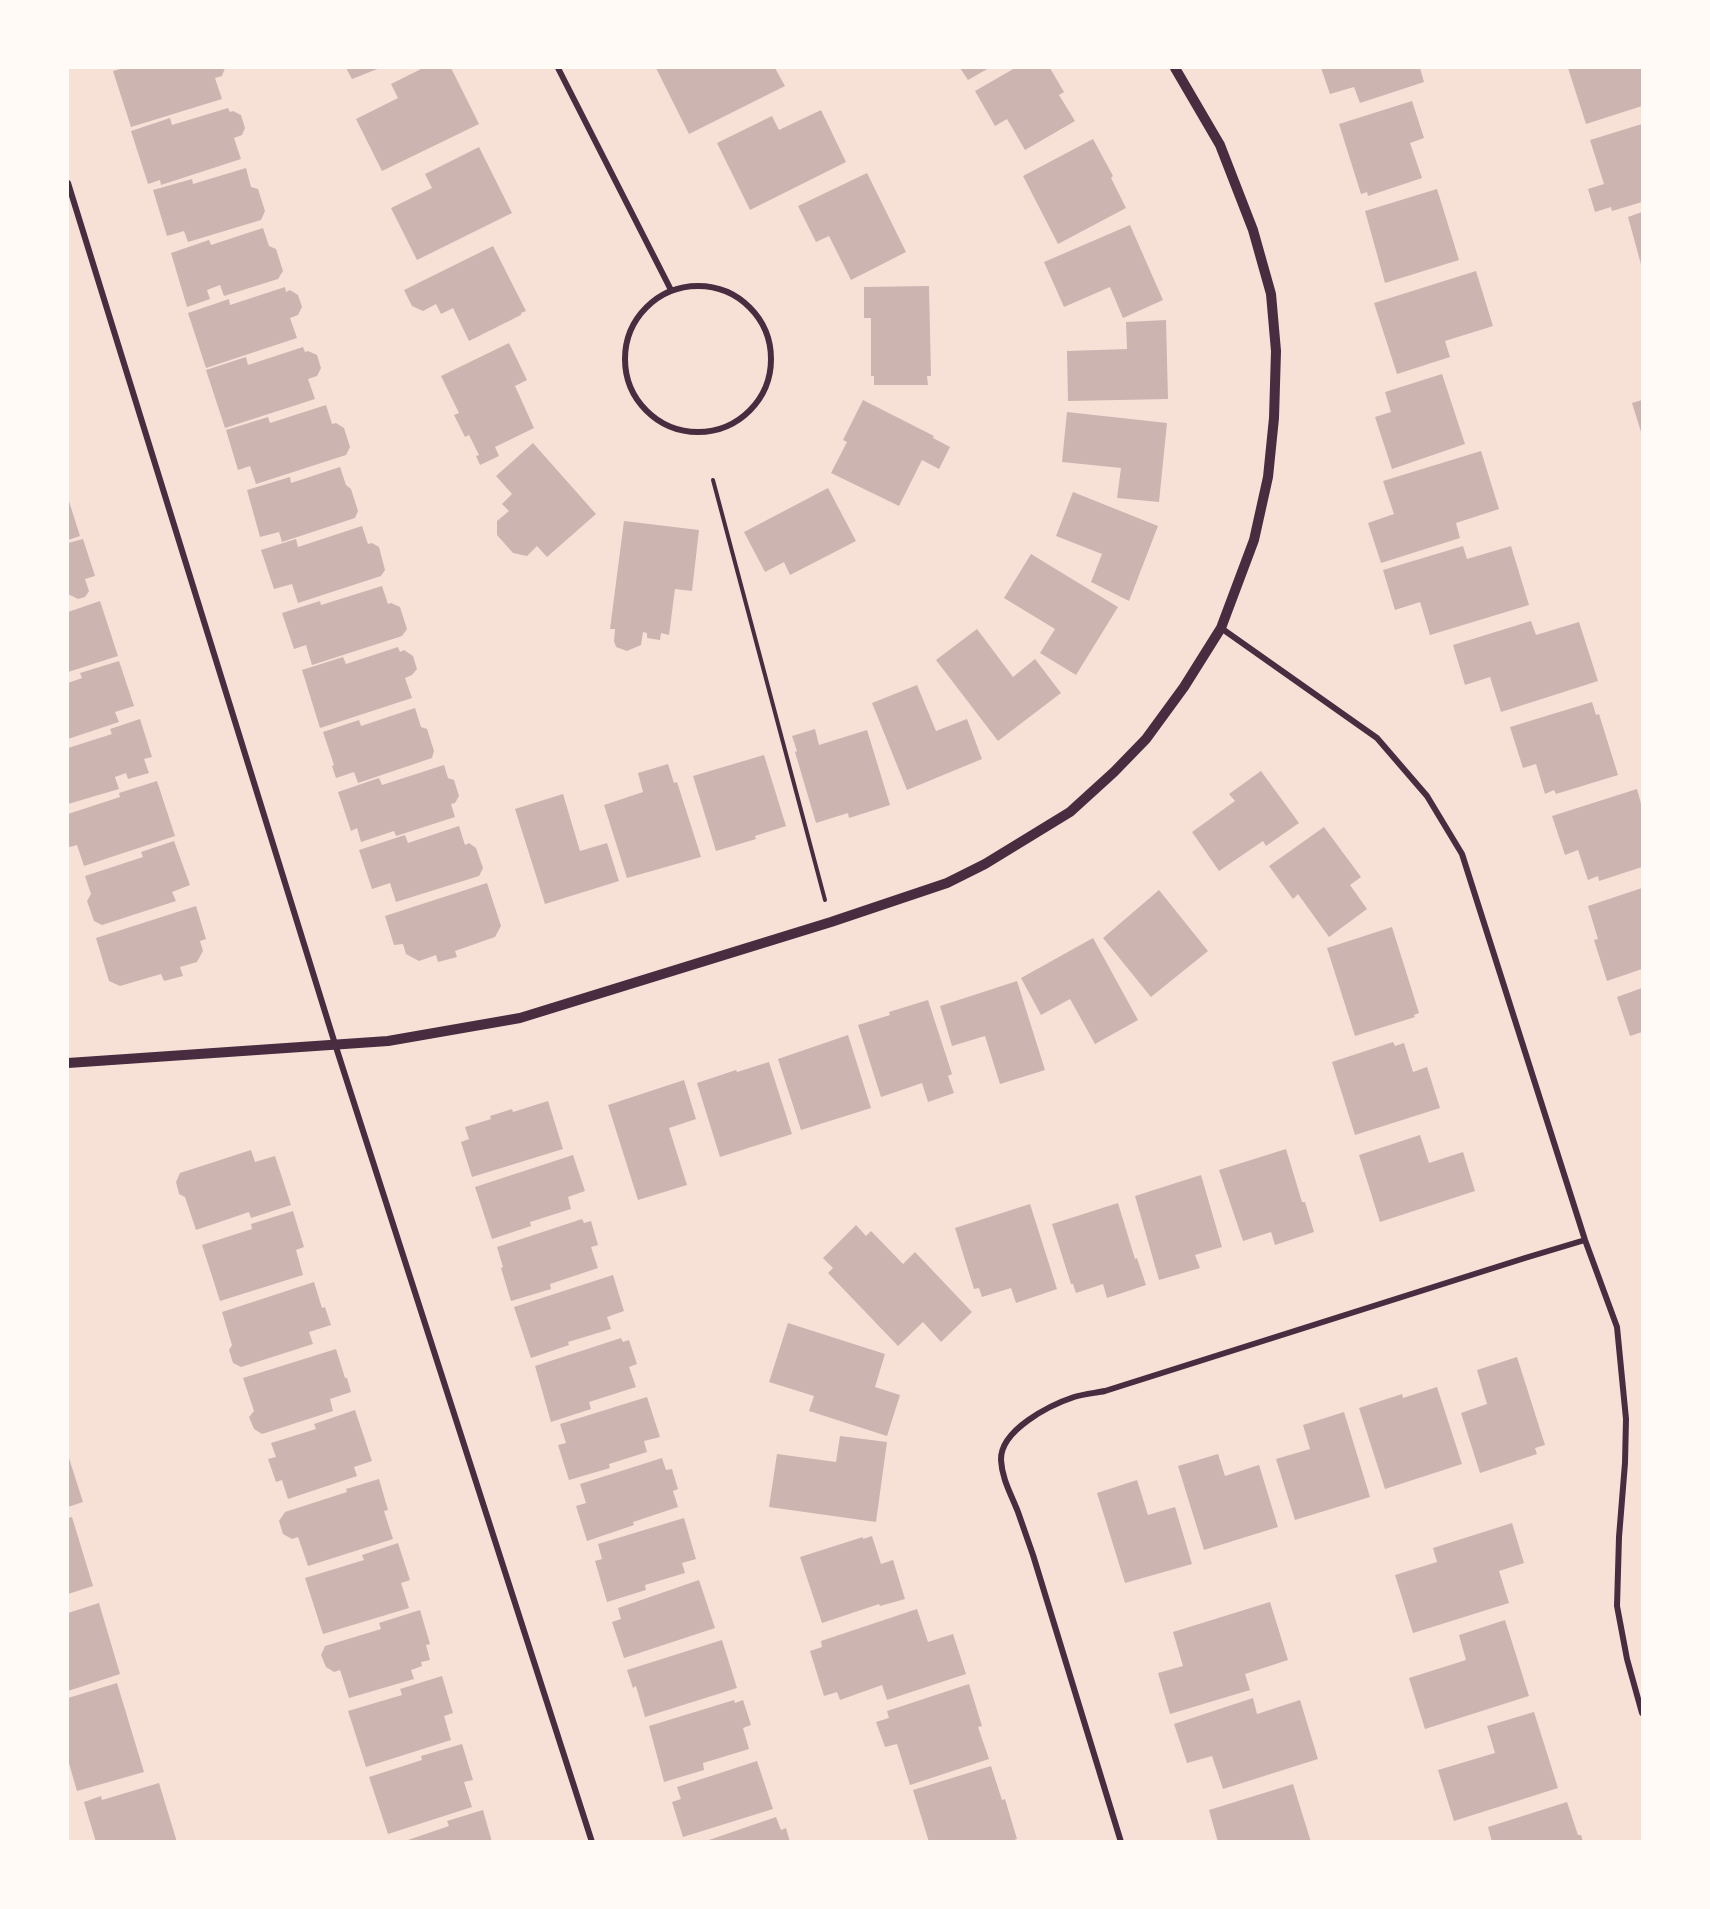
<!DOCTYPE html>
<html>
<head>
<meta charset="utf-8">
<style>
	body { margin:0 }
	#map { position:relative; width:1710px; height:1909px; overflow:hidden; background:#f7e1d7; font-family:Raleway,sans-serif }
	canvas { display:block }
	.frame { position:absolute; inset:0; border:69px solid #fffaf5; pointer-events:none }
</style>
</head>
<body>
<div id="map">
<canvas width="1710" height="1909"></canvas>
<div class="frame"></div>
</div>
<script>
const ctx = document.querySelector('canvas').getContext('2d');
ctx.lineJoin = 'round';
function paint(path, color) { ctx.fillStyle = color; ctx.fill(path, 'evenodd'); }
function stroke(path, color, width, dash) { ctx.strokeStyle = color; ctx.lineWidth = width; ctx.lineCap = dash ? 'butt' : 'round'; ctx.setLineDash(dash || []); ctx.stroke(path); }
const building = new Path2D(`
	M124,68H225L222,76L215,78L222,99L131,127L113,71Z
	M346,68H380L352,79Z
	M423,68H451L479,124L382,171L356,119L398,98L391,84Z
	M656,68H775L785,86L689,134Z
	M960,68H989L968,80Z
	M1015,68H1050L1064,92L1059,95L1075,121L1025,150L1007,119L995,126L975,91Z
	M1321,68H1420L1424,82L1360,103L1354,87L1330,94Z
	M1568,68H1642V106L1586,124Z
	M1412,101L1424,138L1410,143L1422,178L1368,196L1367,192L1361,194L1339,124Z
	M228,108L230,112L233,111L241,115L245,128L242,135L234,138L241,159L161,185L160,180L148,184L131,131L170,118L172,125Z
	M821,110L846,162L750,210L717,143L772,116L779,130Z
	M1642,124V202L1612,211L1611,207L1595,212L1588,189L1604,184L1590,140Z
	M1093,139L1113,176L1111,178L1126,208L1058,244L1023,176Z
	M479,147L512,213L417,260L391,208L432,188L425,174Z
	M246,168L251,187L258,189L265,211L261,220L188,242L184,231L167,236L153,190L192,179L193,184Z
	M867,173L906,252L851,280L829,236L816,242L798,206Z
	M1437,189L1459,260L1385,283L1365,211Z
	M1642,212V268L1628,217Z
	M1130,225L1163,300L1123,318L1110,287L1064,307L1044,262Z
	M263,228L269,246L276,249L283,271L278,279L224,296L220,285L207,290L210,299L187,307L171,253L209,240L211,245Z
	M493,246L526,311L521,313V315L469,341L453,308L441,314L436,304L423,311L412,306L404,290Z
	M1476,271L1493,326L1445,341L1450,357L1397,374L1374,303Z
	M929,286L931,376H927L928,385H874V376H871V318H864V287Z
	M285,287L286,292L290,290L298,295L302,307L298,315L290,318L297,338L206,368L188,313L229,299L230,305Z
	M1166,320L1168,399L1068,401L1067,351L1127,349L1126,322Z
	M509,343L527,380L515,386L534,428L495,447L499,456L480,465L476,456L479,455L469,435L465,437L454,415L459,413L441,376Z
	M303,347L305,352L308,351L317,355L321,368L317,376L308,379L315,399L225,428L206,370L246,357L248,365Z
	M1442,374L1465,444L1392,469L1375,417L1391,412L1385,392Z
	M863,400L934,436L933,438L950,447L939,469L922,460L899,506L831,473L847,442L843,440Z
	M1642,400V435L1632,403Z
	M326,405L332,424L336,423L344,428L350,447L346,455L256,484L250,466L238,470L226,430L268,417L270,423Z
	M1067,412L1167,423L1159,502L1117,498L1121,468L1062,462Z
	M533,443L596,514L547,557L537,546L527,556L513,553L497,535V521L509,511L502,504L512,494L496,476Z
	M1481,451L1499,509L1456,523L1460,538L1381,563L1368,523L1394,514L1383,481Z
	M340,467L346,485L351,489L358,511L355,518L282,542L279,532L260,537L247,490L290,477L291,483Z
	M828,488L856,541L790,575L784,562L765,572L744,532Z
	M1073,492L1158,526L1129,601L1091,582L1102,554L1056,536Z
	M68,498L80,536L68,540Z
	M624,521L699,530L692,591L675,589L669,635L661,633L660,640L647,638V633L643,632L641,645L627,651L616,647L614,641L615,629H610Z
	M362,526L368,544L372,543L379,547L385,570L381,576L298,603L292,584L274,589L261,550L296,539L298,547Z
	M83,539L95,576L85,579L89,591L85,597L78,599L68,594V543Z
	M1463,546L1467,559L1511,546L1529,605L1430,635L1420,602L1395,610L1383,570Z
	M1031,554L1118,607L1076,675L1040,653L1055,629L1004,598Z
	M382,586L388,604L391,603L400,607L407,629L402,636L312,665L306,645L294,649L282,613L320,601L321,605Z
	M100,601L118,656L68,672V612Z
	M1531,621L1536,635L1579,622L1598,681L1501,712L1490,677L1465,685L1453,645Z
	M977,629L1013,677L1035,659L1061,693L998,741L936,660Z
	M398,647L400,652L404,650L413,656L417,669L412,675L405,678L412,698L320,728L302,670L343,657L346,664Z
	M119,661L134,706L115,712L119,722L68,739V683L82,678L80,673Z
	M917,685L936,731L967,719L982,759L907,790L872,703Z
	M1592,702L1596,715L1599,714L1618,775L1556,794L1554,790L1545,794L1536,764L1523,768L1510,727Z
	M415,708L421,727L427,729L434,751L432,758L358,783L354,772L336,778L332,766L334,765L323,732L359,720L361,726Z
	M140,719L152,757L144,759L149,773L128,779L126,773L115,777L119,789L68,804V748L112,734L110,729Z
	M815,729L819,745L867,730L890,805L849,818L848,813L816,823L795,752L797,751L792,736Z
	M764,755L786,826L755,836L756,839L716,851L693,776Z
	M668,764L674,783L677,782L701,857L627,878L604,805L643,792L638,773Z
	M444,765L448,778L454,780L459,796L455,803L451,804L455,817L396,836L394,831L361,842L357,828L351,831L338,792L379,778L382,785Z
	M1261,771L1299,823L1266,846L1263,841L1219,871L1192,832L1235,801L1229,794Z
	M157,781L175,836L84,866L77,845L70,847L68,846V814L120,797L119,793Z
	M1637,789L1642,807V867L1599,881L1598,876L1588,880L1578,850L1565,855L1552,816Z
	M563,794L580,851L607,843L619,881L545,904L515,809Z
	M459,826L465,845L469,843L476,848L483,868L479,876L396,902L390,883L372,889L359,850L405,835L408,843Z
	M1324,827L1361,877L1350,885L1367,909L1329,937L1298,894L1293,899L1269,866Z
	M174,841L190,885L172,892L176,901L102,925L94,921L87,901L91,894L85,876L143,857L141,852Z
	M487,883L501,926L495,937L455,951L457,957L438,962L436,955L419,961L406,954L403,944L394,945L385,916Z
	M1642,888V969L1607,981L1594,940L1598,939L1588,906Z
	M1159,890L1208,951L1151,997L1103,938Z
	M196,906L206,939L200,941L203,951L197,962L180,967L183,976L164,981L161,974L120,986L109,981L96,938Z
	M1392,927L1419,1013L1414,1015L1415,1017L1355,1036L1327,948Z
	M1093,938L1138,1020L1095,1044L1070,999L1041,1015L1021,978Z
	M1017,981L1045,1070L1000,1084L985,1036L952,1046L940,1006Z
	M1642,988V1032L1630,1036L1617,997Z
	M928,1000L952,1074L948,1076L954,1093L928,1102L922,1083L881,1097L858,1025L890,1015L889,1012Z
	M848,1035L871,1108L801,1130L778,1059Z
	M1393,1042L1395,1046L1404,1043L1413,1072L1427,1067L1440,1108L1355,1135L1332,1062Z
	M769,1062L792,1134L720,1157L697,1083L736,1070L737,1072Z
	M684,1080L696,1119L669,1128L687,1185L638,1200L608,1105Z
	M548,1101L563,1149L472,1177L461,1142L469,1139L465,1127L491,1119L490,1116L512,1109L513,1112Z
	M1420,1135L1429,1163L1463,1152L1475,1191L1380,1222L1359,1155Z
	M1286,1149L1302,1202H1305L1314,1232L1275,1245L1271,1232L1243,1241L1219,1170Z
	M251,1150L255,1162L275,1156L291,1205L251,1218L249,1212L196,1230L185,1197L179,1194L176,1182L180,1173Z
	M573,1155L585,1191L568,1197L571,1209L530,1222L531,1226L492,1239L475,1187Z
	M1201,1175L1222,1247L1195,1255L1200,1268L1159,1280L1135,1196Z
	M1118,1203L1135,1259L1137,1258L1146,1285L1107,1298L1103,1284L1076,1293L1073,1284H1071L1052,1224Z
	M1030,1204L1057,1289L1016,1303L1011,1288L982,1297L979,1288L974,1289L955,1228Z
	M293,1211L304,1247L296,1250L303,1275L220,1301L202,1245L252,1229L251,1224Z
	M582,1219L584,1223L591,1221L598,1245L591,1247L598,1268L550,1284L551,1289L511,1301L501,1268L503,1267L497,1247Z
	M856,1225L866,1236L871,1231L903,1264L915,1252L972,1312L941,1342L923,1322L898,1346L828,1273L833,1268L823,1258Z
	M613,1275L624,1311L607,1317L611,1329L568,1342L569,1345L531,1358L514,1307Z
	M314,1282L322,1308L325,1307L331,1325L309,1332L313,1344L241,1367L233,1363L229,1350L232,1345L222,1312Z
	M788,1323L885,1354L875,1387L900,1395L887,1436L809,1411L814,1396L769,1382Z
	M621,1338L623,1342L629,1340L637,1364L629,1367L636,1387L589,1402L591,1409L551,1422L535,1366Z
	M336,1349L345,1378H347L351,1392L330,1399L333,1411L262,1434L254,1429L249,1417L254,1411L243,1378Z
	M1517,1357L1545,1445L1535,1448L1537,1454L1480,1473L1461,1413L1487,1404L1477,1370Z
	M1437,1387L1462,1464L1385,1489L1359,1408L1402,1394L1403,1398Z
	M647,1397L660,1437L644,1441L647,1452L609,1464L610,1468L569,1480L558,1445L566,1443L560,1424Z
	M355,1410L372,1461L354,1467L357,1476L288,1499L282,1480L276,1482L268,1459L276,1457L271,1443L316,1429L314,1424Z
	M1344,1412L1370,1497L1295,1520L1276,1459L1310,1449L1303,1425Z
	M840,1436L887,1442L876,1522L769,1507L777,1454L836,1462Z
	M1218,1454L1225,1476L1259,1465L1278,1527L1204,1550L1178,1466Z
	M68,1455L83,1502L68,1507Z
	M662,1458L666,1470L672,1469L678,1489L673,1491L678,1507L633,1522L634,1525L587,1541L576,1506L586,1503L580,1484Z
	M379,1479L388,1510L384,1511L393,1539L308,1566L298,1537L292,1539L283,1534L279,1521L285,1512L347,1492L346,1489Z
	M1137,1480L1148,1515L1175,1507L1192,1564L1125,1583L1097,1493Z
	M72,1517L93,1586L68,1594V1518Z
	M684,1518L696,1559L682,1563L685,1573L645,1585L646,1590L607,1602L595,1561L602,1559L598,1544Z
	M1512,1523L1524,1563L1499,1571L1509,1603L1413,1633L1395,1575L1437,1562L1433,1548Z
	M872,1536L881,1564L893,1560L905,1599L880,1606L879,1604L822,1623L800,1557L863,1537V1539Z
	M398,1543L410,1580L401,1583L409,1608L323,1634L305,1578L364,1560L362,1555Z
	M699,1580L715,1628L624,1658L612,1622L621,1619L618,1608Z
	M1270,1602L1288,1660L1245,1674L1250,1690L1170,1714L1158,1673L1183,1666L1173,1632Z
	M99,1603L120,1674L68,1691V1613Z
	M917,1609L928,1642L953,1634L966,1674L887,1700L882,1685L840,1700L837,1692L824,1696L810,1651L822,1647L821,1641Z
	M420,1610L430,1644L426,1645L430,1660L421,1662L422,1666L411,1670L414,1679L349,1698L340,1670L334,1672L326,1667L321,1655L325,1646L381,1629L379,1623Z
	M1505,1620L1529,1696L1425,1729L1409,1678L1466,1660L1459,1635Z
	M722,1640L737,1688L645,1717L636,1686L633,1688L627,1670Z
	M442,1676L453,1713L444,1716L451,1740L366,1767L348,1711L402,1695L400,1689Z
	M117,1683L144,1772L77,1791L68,1760V1698Z
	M969,1684L982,1726L978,1727L989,1759L910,1785L897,1744L885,1747L876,1722L889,1718L887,1711Z
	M1253,1698L1257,1714L1300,1700L1318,1759L1223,1789L1212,1756L1187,1763L1174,1724Z
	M734,1700L735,1703L743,1700L751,1725L743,1728L749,1749L703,1763L704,1770L664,1782L649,1726Z
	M1534,1712L1558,1788L1454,1821L1438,1770L1495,1753L1487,1726Z
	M462,1744L473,1780L464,1782L472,1807L388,1834L369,1777L422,1760L421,1756Z
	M757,1761L773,1809L683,1837L672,1802L681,1799L677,1787Z
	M991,1766L1002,1800L1005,1799L1017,1839L1009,1842H929L913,1790Z
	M159,1783L177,1842H96L84,1802L101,1796L102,1800Z
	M1293,1784L1311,1842H1218L1209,1810Z
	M1567,1802L1578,1835H1581L1583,1842H1492L1488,1827Z
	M483,1810L492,1842H402L449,1826L447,1821Z
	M776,1817L781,1830L786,1828L790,1842H703Z`);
const path = new Path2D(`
	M713,480L825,900`);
const minor = new Path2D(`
	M558,68L671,290
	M68,183L335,1044L592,1842
	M625 359a73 73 0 1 1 146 0a73 73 0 1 1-146 0Z
	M1221,628L1377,738L1427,796L1462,854L1585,1240L1617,1327L1626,1419L1625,1463L1619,1537L1617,1606L1627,1659L1642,1713
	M1121,1842L1033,1555C1028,1541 1023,1526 1018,1512C1011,1494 1002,1479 1001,1460C1000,1430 1050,1405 1074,1397C1084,1394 1095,1393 1105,1391L1525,1258L1585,1240`);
const tertiary = new Path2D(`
	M68,1063L388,1041L520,1018L831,922L947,883L985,864L1070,812L1114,772L1146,739L1184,687L1221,628L1254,540L1268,477L1274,418L1276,351L1271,294L1253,230L1220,145L1175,68`);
paint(building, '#ccb4b1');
stroke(path, '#4a2c40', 4);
stroke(minor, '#4a2c40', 6);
stroke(tertiary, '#4a2c40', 10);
</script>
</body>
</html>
